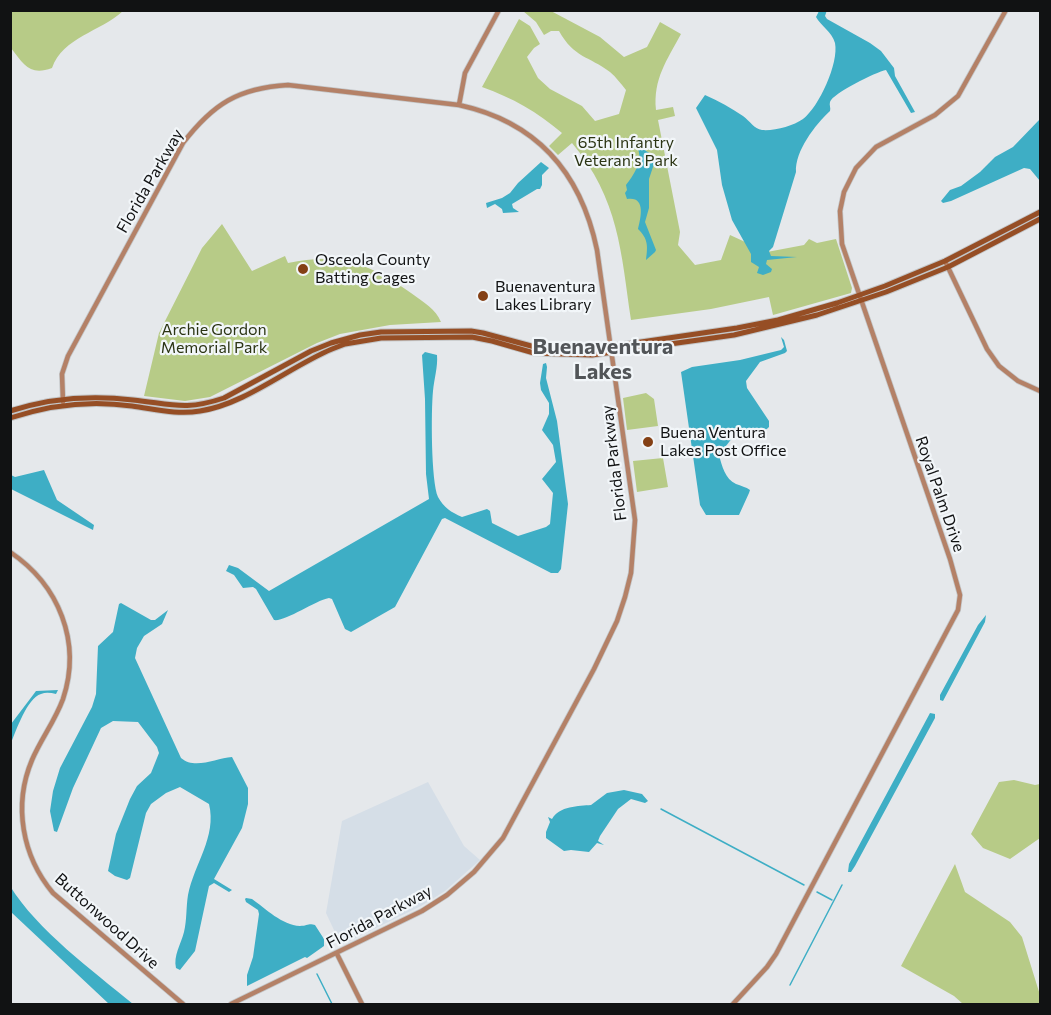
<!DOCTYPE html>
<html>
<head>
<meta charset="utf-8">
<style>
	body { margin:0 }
	#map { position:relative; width:1051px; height:1015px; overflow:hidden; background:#e5e8eb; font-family:Commissioner,sans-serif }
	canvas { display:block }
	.frame { position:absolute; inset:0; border:12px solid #111213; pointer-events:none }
</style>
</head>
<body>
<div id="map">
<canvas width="1051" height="1015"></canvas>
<div class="frame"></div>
</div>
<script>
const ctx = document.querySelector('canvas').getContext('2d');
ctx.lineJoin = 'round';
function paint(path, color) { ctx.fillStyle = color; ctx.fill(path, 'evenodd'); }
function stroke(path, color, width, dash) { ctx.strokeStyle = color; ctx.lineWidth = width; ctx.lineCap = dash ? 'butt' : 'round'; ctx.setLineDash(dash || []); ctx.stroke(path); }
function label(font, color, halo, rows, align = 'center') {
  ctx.font = font + ' Commissioner,sans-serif'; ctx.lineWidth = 4.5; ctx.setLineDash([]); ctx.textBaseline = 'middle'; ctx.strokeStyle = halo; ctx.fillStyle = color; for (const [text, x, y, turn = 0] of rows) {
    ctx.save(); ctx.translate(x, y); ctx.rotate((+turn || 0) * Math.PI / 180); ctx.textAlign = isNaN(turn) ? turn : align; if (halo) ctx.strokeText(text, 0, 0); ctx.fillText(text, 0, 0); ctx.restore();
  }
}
const built = new Path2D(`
	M428,782L464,846L480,860L445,891L421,906L341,945L326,913L342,821Z`);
const green = new Path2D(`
	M11,10H123V11C100,32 63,37 52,68C30,76 24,65 11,48Z
	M523,11H551L600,37L624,57L647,47L660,22L681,34C667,60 653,79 656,110L673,107L675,116L658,120L680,232L678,245L695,265L721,260L730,235L767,252L804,245L809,239L817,243L836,239L852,288L851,293L773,315L769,297L711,309L631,320C621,252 619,199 572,143L558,155L549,146L562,133C537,112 513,98 482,87L519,19L530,26L540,44L534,48L527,57L538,78L550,89L582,106L595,121L619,114L626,90C621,84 616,77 610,72C589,56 574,58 559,31H551L544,35L536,22Z
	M222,224L252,271L285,256L288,263C340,252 370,264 411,293C423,302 436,309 441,322L390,325L340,334L317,343L210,397L185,401L144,396L159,333L202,248Z
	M646,393L654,399L658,426L627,430L623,398Z
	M663,458L668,487L637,492L633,461Z
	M1014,780L1035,785L1040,784V838L1010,859L983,848L971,834L999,782Z
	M955,864L965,892L1010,922L1022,937L1040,995V1004H963L954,996L901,966Z`);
const water = new Path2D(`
	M827,10L825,16L827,19L870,43L881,51L894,68L895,76L915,112L911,113L886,70C876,72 833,93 830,102C829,105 831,108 830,111C815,125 795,151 796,172L773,247L769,251L771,256L797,257L767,260L766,264L772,269L771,272L763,275L757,273L759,267L751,262V254L732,220L722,185L717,150L696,108L705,95C719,101 731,108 743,116C750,121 754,129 762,130C775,131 793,126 803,119C819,107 839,63 835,43C832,32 821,26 816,17L819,11Z
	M1040,119V181L1030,169L1024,168L951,201L943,203L941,201L950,190L961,186L980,172L995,157L1013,147Z
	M638,138L646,151L653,155L656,158L649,179V208L645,222L656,250L655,252L646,260C648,245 648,239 638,229C641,217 646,196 627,199L625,193L627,190L626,185C633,176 643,162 638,149C637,145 635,143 635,139Z
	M541,162L549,168L542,175V185L540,189H537L512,204L513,208L519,212L503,213L502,209L495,204L487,208L486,203L502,198L510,193L518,183Z
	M781,337L784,340L787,351L785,353L760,362L746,381L747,388L769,421V427C762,435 747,431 736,433L719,455C722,466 725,479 736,484C741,486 746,487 750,490L749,493L739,515H706L700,505L681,372L692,367L740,360L781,350L784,347Z
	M425,352L437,355C438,367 434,379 433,391C431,411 431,481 438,497C444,508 451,512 462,517L487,509L490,511L492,523L518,536L546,527L550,524L553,493L542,479L556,462L553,445L542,430L549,414V403L541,390L540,383L543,364L546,363L547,367L546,378L557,421L568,504L561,569L558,573H551L445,518L442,519L395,607L351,632L345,629L332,599L329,598C314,601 285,622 274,620L256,589L253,587L243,588L234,575L226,571L229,565L238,568L269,591L429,499L426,474L425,399L422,355Z
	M44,470L57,500L94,525L93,530L11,489V475L15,477Z
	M121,603L151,620H155L168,610L162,624L144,636L137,648L135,658L181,758C195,770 216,758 232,757L248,788V804L242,828L214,879L232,890L229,892L214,883L209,886L195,951L180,970L176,968C173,956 181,944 184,932C187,920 186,907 188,895C194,864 217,837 209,804L180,787L166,793L151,804L146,813L130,878L127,880L115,876L108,871L116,834L130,799L137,786L151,773L159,753L157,747L138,722L113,721L101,728L73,788L57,832L54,831L50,811L53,791L60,768L92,707L96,694L98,646L113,632L119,604Z
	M986,615L985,622L943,701L940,700V695L978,625Z
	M58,690L56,694C51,693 46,692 41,694C27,698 16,731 11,743V724L33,695L36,691Z
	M930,713L935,714V718L855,866L851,872H848L849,864Z
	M624,790L642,794L648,801L645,803L631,799L618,809L600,836L598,841L604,845L597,843L589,852L571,850L564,851L546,838V832L550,822L548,817L552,819C559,806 579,806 591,805L607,793Z
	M10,886C37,930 93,971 133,1004H109L11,912Z
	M246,898L252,899C266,909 282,925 300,926C307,926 309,923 315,925L324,939V946L307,958L305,957L247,986V975L253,957L259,914L258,910L246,902L245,899Z`);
const stream = new Path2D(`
	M661,809L804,885
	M817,892L832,900
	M317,974L332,1004
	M790,985L842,885`);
const tertiary = new Path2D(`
	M459,105L465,73L499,10
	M945,261L987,349L999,366L1018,381L1040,391
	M63,402L62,374L68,356L183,143C213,104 238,88 288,85L459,105C537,122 581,173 597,250L635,520L631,573L625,597L617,621L594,669L503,838L474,872L447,895L422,911L231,1004
	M10,552C59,585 82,642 63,699C55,721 41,739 32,760C13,805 22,856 53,893L183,1004
	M337,954L362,1004
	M733,1004L767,967L776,954L958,610L960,595L950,559L842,244L840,211L844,192L856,168L876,147L935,115L958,96L1006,10`);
const secondary = new Path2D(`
	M10,411C50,398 92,395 133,400C172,404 185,411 224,398L311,351L331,343L360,335L381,332L471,331L483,333L535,347L593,349L737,328L778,320L837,303L885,286L945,261L1040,212
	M10,418C49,405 91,400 132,406C155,409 177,415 200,411C246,404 289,367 332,349L345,344L381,338L472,337L492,341L534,353L592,355L734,335L817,315L886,292L948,267L1040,219`);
const markers = [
	[303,269,6,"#844015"],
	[483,296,6,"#844015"],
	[648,442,6,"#844015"]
];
const parkNames = [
	["65th Infantry",626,143],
	["Veteran's Park",626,161],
	["Archie Gordon",214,330],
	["Memorial Park",214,348]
];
const streetNames = [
	["Florida Parkway",150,181,-60],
	["Florida Parkway",614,463,-97],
	["Royal Palm Drive",940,494,71],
	["Florida Parkway",379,917,-28],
	["Buttonwood Drive",107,921,42]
];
const poiNames = [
	["Osceola County",315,260],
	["Batting Cages",315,278],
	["Buenaventura",495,287],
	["Lakes Library",495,305],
	["Buena Ventura",660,433],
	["Lakes Post Office",660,451]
];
const districtNames = [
	["Buenaventura",603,347],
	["Lakes",603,372]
];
paint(built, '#d5dee7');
paint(green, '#b7cb87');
paint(water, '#3eaec5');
stroke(stream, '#3eaec5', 1.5);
stroke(tertiary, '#c3c6c8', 6);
stroke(secondary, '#c3c6c8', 7);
stroke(tertiary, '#b48167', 4.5);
stroke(secondary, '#964e25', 5);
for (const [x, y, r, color] of markers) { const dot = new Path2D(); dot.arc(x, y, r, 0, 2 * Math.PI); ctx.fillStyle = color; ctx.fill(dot); stroke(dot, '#f2f6f9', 2); }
label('16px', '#2b3413', '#f2f6f9', parkNames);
label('16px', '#111213', '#f2f6f9', streetNames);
label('16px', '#111213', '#f2f6f9', poiNames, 'left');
label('bold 22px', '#525558', '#f2f6f9', districtNames);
</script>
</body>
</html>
